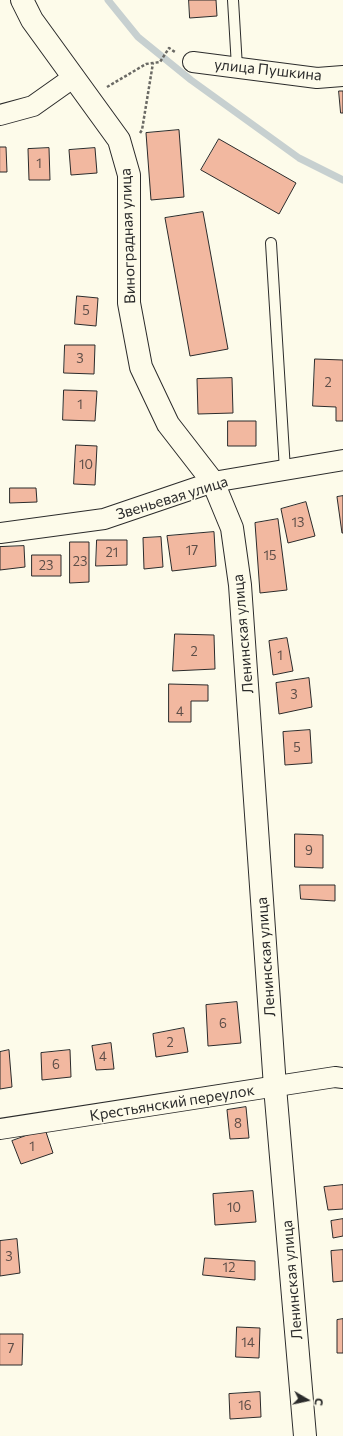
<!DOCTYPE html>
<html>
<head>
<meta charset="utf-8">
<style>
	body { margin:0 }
	#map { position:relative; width:343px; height:1436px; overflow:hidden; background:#fdfbea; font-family:Commissioner,sans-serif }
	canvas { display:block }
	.north { position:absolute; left:287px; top:1380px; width:40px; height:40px; -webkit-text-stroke:3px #fdfbea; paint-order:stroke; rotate:99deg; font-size:11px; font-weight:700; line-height:16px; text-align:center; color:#2b2b2b }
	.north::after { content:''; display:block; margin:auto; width:14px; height:18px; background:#2b2b2b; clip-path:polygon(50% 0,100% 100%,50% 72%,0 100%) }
</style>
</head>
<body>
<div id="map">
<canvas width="343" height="1436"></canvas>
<div class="north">С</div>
</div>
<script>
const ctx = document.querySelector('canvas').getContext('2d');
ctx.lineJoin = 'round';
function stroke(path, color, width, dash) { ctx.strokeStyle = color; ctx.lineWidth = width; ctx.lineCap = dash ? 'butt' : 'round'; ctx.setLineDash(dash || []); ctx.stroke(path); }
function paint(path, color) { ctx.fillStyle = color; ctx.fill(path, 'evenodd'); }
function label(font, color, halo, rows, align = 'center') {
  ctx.font = font + ' Commissioner,sans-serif'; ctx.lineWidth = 3; ctx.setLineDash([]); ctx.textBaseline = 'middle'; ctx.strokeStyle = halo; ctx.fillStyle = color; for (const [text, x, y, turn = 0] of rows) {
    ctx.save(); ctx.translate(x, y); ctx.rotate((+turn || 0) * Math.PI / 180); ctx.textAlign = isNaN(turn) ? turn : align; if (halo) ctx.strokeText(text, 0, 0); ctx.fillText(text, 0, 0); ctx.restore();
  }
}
const stream = new Path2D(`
	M108,0L138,37L191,80L299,158L343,180`);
const building = new Path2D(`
	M189,0H216L217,16L190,18Z
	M339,91H343V113H341Z
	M179,130L184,197L151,200L146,133Z
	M219,139L296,183L279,214L201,170Z
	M0,147H6L7,172H0Z
	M49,148L50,180H29L28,149Z
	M95,148L97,173L71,175L69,150Z
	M203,212L228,349L190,356L165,218Z
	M77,296L98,298L96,326L75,324Z
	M65,345H95L94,374L64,373Z
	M315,359L343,360V421H336V407L313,406Z
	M232,378L233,413L198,414L197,379Z
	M64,390L97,391L95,421L63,420Z
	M228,421H256V446H228Z
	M76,445L97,446L95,485L74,484Z
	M10,488H36L37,502L10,503Z
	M343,496V533H342L337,497Z
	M306,502L315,536L288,543L281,509Z
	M278,519L287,590L260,593L255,523Z
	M214,532L216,566L172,571L167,536Z
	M161,537L163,567L144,569L143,538Z
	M97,540H127V565L96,566Z
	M70,542H89V582L70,583Z
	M24,546L25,567L0,570V547Z
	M32,555H61V576H32Z
	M175,634L214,635L215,669L173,671Z
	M287,638L293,671L273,675L269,641Z
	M309,678L312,707L279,714L276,683Z
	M169,684L208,685V701H191V722H169Z
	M310,730L312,763L285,765L283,732Z
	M295,834L323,835V868L295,867Z
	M300,885H335V901L301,899Z
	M237,1002L241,1043L208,1046L206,1005Z
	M184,1028L188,1052L156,1057L153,1034Z
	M111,1043L114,1069L96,1070L92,1046Z
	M9,1050L12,1087L0,1089V1052Z
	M70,1050L71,1077L42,1080L41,1053Z
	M246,1107L249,1138L230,1139L227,1110Z
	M45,1129L53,1153L21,1164L12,1141Z
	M343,1185V1209L328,1210L324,1187Z
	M253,1191L256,1222L215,1225L213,1194Z
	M343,1219V1236L333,1238L331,1221Z
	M17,1239L20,1273L0,1276V1241Z
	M343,1250V1281L333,1282L331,1251Z
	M205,1258L255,1261V1280L203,1275Z
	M343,1319V1353H337V1320Z
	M237,1327L260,1328L259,1358L236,1357Z
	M0,1334H23L22,1365H0Z
	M260,1392L261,1417L230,1419L229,1394Z`);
const path = new Path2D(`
	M107,87L146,64L160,62L169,48L175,52
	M140,133L142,130L153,63`);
const service = new Path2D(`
	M233,0L237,67
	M271,243L285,470`);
const minor = new Path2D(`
	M193,62L317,78L343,76
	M0,115L33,106L74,77
	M0,533L104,519L213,482L343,460
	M0,1129L335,1077L343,1078`);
const tertiary = new Path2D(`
	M22,0L32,20L119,140L129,175V303L141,367L168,424L213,482L232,528L240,585L275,1087L305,1436`);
const numberNames = [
	["1",39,164],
	["5",86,311],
	["3",80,359],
	["2",328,383],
	["1",80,405],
	["10",86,465],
	["13",298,523],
	["17",192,551],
	["21",112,553],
	["15",270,556],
	["23",80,562],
	["23",46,566],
	["2",194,652],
	["1",280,656],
	["3",294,695],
	["4",180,712],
	["5",297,748],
	["9",309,851],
	["6",223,1024],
	["2",170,1043],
	["4",103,1057],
	["6",56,1065],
	["8",238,1124],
	["1",32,1147],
	["10",234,1208],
	["3",9,1257],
	["12",229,1268],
	["14",248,1343],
	["7",11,1349],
	["16",245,1406]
];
const streetNames = [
	["улица Пушкина",268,70,6],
	["Виноградная улица",128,236,-92],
	["Звеньевая улица",172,498,-17],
	["Ленинская улица",243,634,-95],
	["Ленинская улица",266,957,-94],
	["Крестьянский переулок",172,1103,-9],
	["Ленинская улица",292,1280,-95]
];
stroke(stream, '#c7d0d0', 7);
paint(building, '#f2b8a0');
stroke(building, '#2b2b2b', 1);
stroke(service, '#2b2b2b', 12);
stroke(minor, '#2b2b2b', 22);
stroke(tertiary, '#2b2b2b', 24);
stroke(path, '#6a6964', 2.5, [3, 2]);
stroke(service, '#fdfbea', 10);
stroke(minor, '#fdfbea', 20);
stroke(tertiary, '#fdfbea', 22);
label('13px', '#5d4e48', null, numberNames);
label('15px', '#2b2b2b', '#fdfbea', streetNames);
</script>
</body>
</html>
